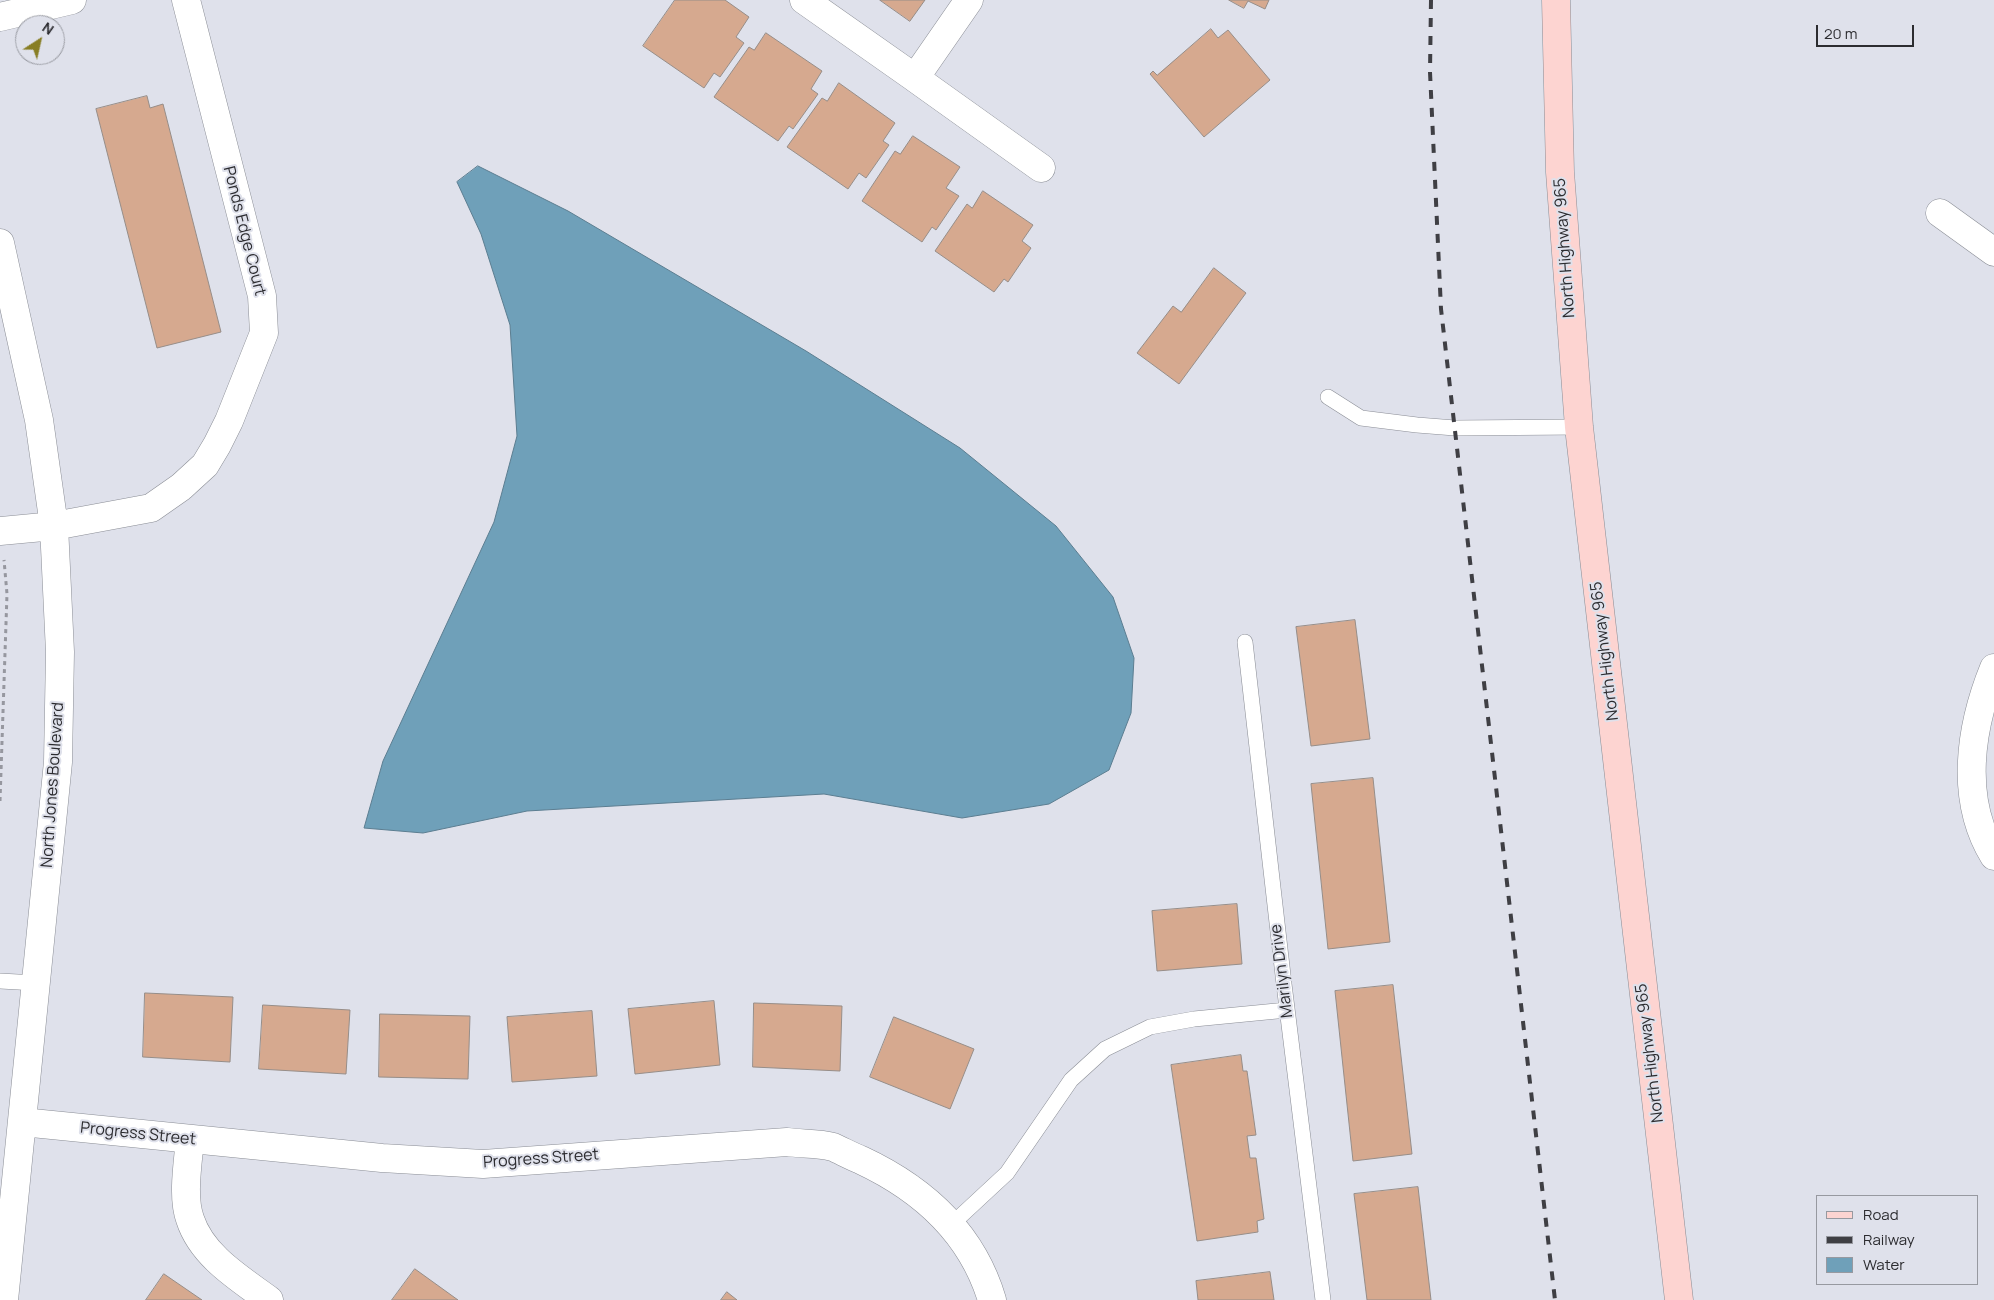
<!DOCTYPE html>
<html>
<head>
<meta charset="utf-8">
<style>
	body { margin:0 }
	#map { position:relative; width:1994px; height:1300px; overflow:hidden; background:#dfe1eb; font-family:Manrope,sans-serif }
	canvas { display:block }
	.legend { position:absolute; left:1816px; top:1195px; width:162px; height:90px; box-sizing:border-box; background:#dfe1eb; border:1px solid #9799a0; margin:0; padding:6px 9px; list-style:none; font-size:15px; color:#2c2c30 }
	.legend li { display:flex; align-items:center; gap:10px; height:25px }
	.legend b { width:25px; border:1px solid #9799a0 }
	.north { position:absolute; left:15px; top:15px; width:50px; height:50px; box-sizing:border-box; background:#dfe1eb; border:1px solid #9799a0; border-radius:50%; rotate:35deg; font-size:14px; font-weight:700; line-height:20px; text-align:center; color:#2c2c30 }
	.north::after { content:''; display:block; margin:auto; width:18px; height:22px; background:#887e24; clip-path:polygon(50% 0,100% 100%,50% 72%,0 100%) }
	.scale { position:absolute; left:1816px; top:25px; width:98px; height:22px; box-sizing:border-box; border:2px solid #2c2c30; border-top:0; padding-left:6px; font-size:15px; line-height:18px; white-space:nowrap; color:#2c2c30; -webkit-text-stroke:4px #dfe1eb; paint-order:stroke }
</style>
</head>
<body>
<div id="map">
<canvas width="1994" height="1300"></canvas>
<ul class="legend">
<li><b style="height:6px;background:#fdd4d1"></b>Road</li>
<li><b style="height:6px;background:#3f3f44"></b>Railway</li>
<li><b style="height:14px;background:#6fa0b9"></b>Water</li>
</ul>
<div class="north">N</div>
<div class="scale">20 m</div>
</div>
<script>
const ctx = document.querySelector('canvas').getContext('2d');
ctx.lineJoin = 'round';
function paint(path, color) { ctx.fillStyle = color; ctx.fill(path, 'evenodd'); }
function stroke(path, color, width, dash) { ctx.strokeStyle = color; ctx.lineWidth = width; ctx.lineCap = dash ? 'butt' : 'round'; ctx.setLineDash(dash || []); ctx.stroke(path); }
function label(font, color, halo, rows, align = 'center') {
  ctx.font = font + ' Manrope,sans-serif'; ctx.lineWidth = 4; ctx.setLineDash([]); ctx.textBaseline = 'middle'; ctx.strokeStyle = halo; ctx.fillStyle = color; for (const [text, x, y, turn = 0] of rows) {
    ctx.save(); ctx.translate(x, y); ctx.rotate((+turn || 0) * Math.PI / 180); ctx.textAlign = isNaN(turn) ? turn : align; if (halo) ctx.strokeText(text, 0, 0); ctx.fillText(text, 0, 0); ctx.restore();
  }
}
const water = new Path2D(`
	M478,166L568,211L806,351L960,448L1056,526L1113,597L1134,658L1131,713L1109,770L1049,804L962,818L824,794L527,811L423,833L364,828L383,761L494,522L517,436L510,325L481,234L457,182Z`);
const building = new Path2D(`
	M675,0H725L749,17L736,37L744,43L720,77L714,73L704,88L643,46Z
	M880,0H925L910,21Z
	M1229,0H1269L1265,9L1248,1L1244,8Z
	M1211,29L1218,38L1228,30L1270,80L1204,137L1150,74L1153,71L1157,75Z
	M766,33L822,71L811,89L818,94L793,129L789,126L778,141L714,97L749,47L754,50Z
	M839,83L895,123L883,141L889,145L866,178L859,173L848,189L787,147L822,98L827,101Z
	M147,96L150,108L163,104L221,332L157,348L96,109Z
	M913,136L960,167L946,188L959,196L936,230L932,227L922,242L862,201L895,151L900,154Z
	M983,191L1033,225L1022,241L1031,248L1008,282L1004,279L994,292L935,251L967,204L972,208Z
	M1214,268L1246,293L1179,384L1137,353L1173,306L1181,312Z
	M1355,620L1370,739L1311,746L1296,627Z
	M1373,778L1390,942L1328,949L1311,784Z
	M1237,904L1242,964L1157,971L1152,911Z
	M1393,985L1412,1154L1353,1161L1335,991Z
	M145,993L233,997L230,1062L143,1057Z
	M714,1001L720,1065L635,1074L628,1009Z
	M754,1003L842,1006L840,1071L753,1067Z
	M263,1005L350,1010L346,1074L259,1069Z
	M592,1011L597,1076L512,1082L507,1017Z
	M380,1014L470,1016L468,1079L379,1077Z
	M894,1017L974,1049L950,1109L870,1077Z
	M1241,1055L1243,1071H1247L1256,1135L1247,1136L1250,1158H1256L1264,1219L1257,1221L1258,1232L1197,1241L1171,1065Z
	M1418,1187L1431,1300H1367L1354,1194Z
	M415,1269L458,1300H392Z
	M1270,1272L1274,1300H1198L1196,1281Z
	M164,1274L202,1300H146Z
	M727,1292L737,1300H721Z`);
const path = new Path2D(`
	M0,801L7,594L4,560`);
const lane = new Path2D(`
	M1328,397L1361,418L1417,425L1455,428L1579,427
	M1245,642L1284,984L1323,1300
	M0,981L36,983
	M951,1225L1007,1173L1071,1080L1105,1049L1150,1027L1194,1019L1287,1010`);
const street = new Path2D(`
	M804,0L915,78L969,0
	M0,17L72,0
	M915,78L1041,168
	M1940,213L1994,252
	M0,243L39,420L54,526L60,652L58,762L4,1300
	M0,531L54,526L151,508L181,487L205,465L217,445L229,421L264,333L262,296L186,0
	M1994,668C1970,727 1959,799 1994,856
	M22,1122L382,1158L483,1164L787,1142C802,1144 819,1143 833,1147C842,1151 851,1156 861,1160C923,1189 972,1233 992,1300
	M190,1139C188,1162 182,1197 190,1219C202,1256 239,1278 269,1300`);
const secondary = new Path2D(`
	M1556,0L1560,172L1579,427L1679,1300`);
const rail = new Path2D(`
	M1431,0L1430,72L1441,309L1555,1300`);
const streetNames = [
	["Ponds Edge Court",244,231,76],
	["North Highway 965",1565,248,-94],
	["North Highway 965",1605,651,-97],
	["North Jones Boulevard",53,785,-86],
	["Marilyn Drive",1282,971,-97],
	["North Highway 965",1650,1053,-97],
	["Progress Street",138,1134,6],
	["Progress Street",541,1159,-4]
];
paint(water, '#6fa0b9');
stroke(water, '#5b7d90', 1);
paint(building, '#d6a98f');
stroke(building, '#968d88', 1);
stroke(lane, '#8a8d95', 16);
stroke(street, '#8a8d95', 29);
stroke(secondary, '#8a8d95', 29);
stroke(path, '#96979f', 3, [4, 4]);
stroke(lane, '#fff', 15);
stroke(street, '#fff', 28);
stroke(secondary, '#fdd4d1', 28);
stroke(rail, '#3f3f44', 4, [9, 9]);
label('16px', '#2c2c30', '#dfe1eb', streetNames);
</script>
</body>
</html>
